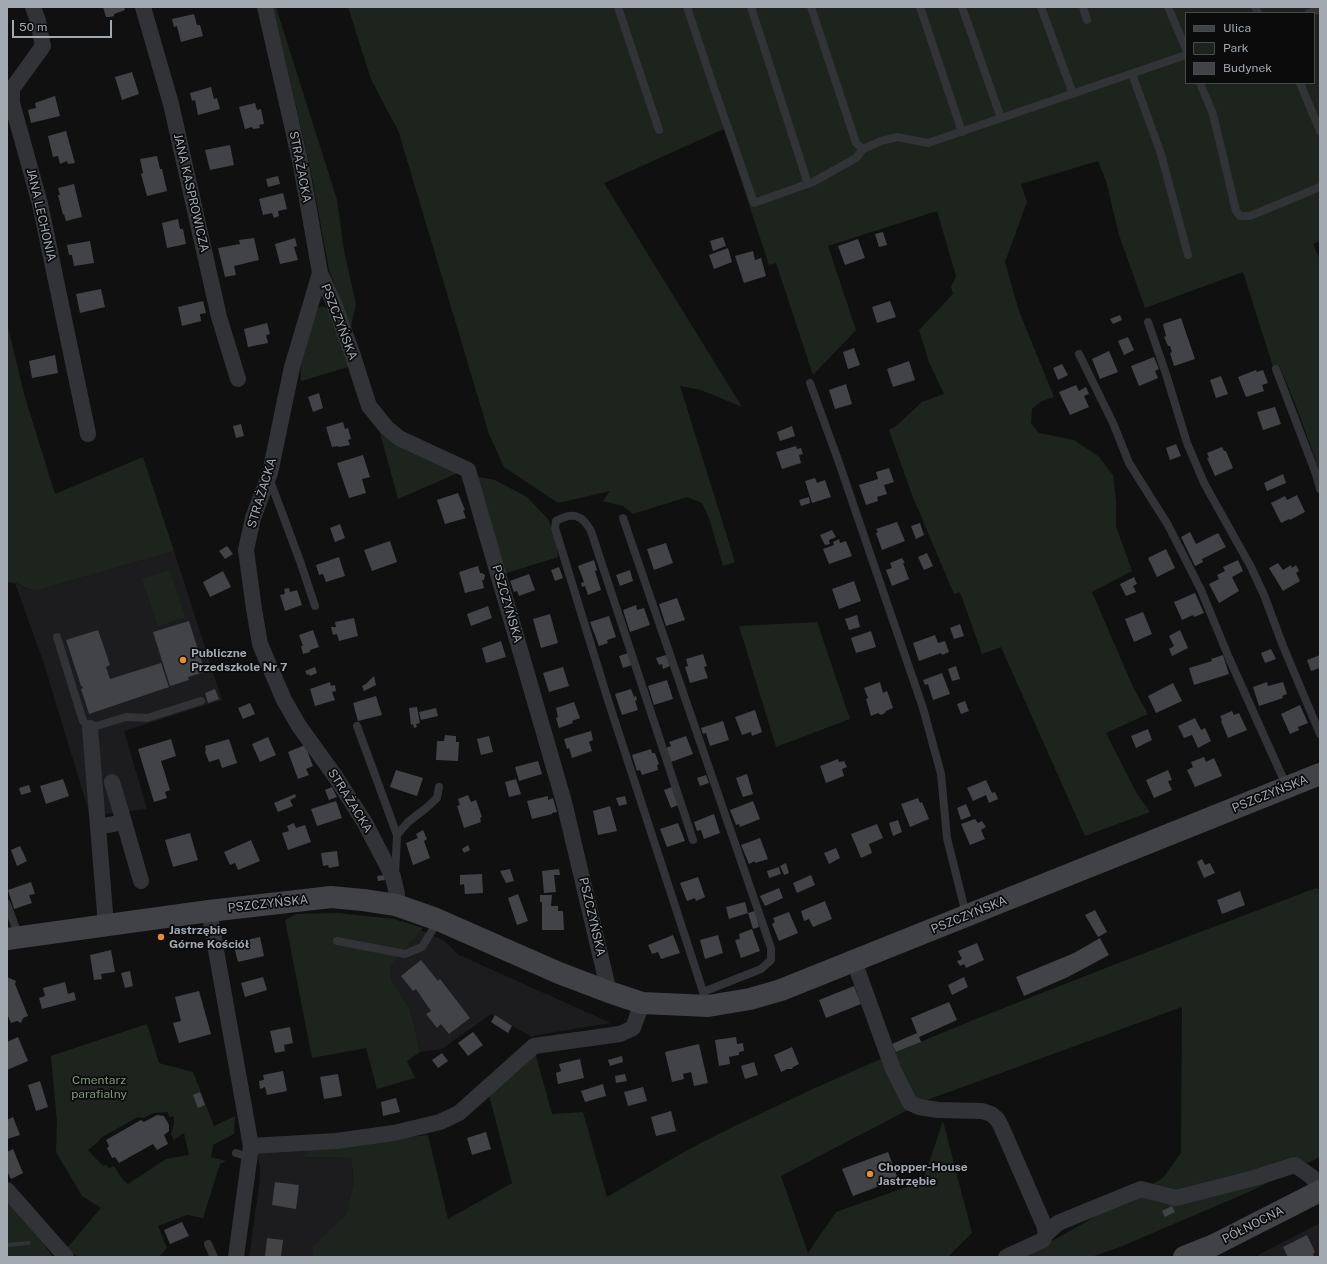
<!DOCTYPE html>
<html>
<head>
<meta charset="utf-8">
<style>
	body { margin:0 }
	#map { position:relative; width:1327px; height:1264px; overflow:hidden; background:#101011; font-family:"Public Sans",sans-serif }
	canvas { display:block }
	.frame { position:absolute; inset:0; border:8px solid #a2a9b1; pointer-events:none }
	.legend { position:absolute; left:1185px; top:12px; width:130px; height:72px; box-sizing:border-box; background:#0b0b0c; border:1px solid #474a4e; margin:0; padding:5px 7px; list-style:none; font-size:12px; color:#a2a9b1 }
	.legend li { display:flex; align-items:center; gap:8px; height:20px }
	.legend b { width:20px; border:1px solid #474a4e }
	.scale { position:absolute; left:12px; top:20px; width:100px; height:18px; box-sizing:border-box; border:2px solid #a2a9b1; border-top:0; padding-left:5px; font-size:12px; line-height:14px; white-space:nowrap; color:#a2a9b1; -webkit-text-stroke:3px #0b0b0c; paint-order:stroke }
</style>
</head>
<body>
<div id="map">
<canvas width="1327" height="1264"></canvas>
<div class="frame"></div>
<ul class="legend">
<li><b style="height:5px;background:#404246"></b>Ulica</li>
<li><b style="height:11px;background:#1d241d"></b>Park</li>
<li><b style="height:11px;background:#414347"></b>Budynek</li>
</ul>
<div class="scale">50 m</div>
</div>
<script>
const ctx = document.querySelector('canvas').getContext('2d');
ctx.lineJoin = 'round';
function paint(path, color) { ctx.fillStyle = color; ctx.fill(path, 'evenodd'); }
function stroke(path, color, width, dash) { ctx.strokeStyle = color; ctx.lineWidth = width; ctx.lineCap = dash ? 'butt' : 'round'; ctx.setLineDash(dash || []); ctx.stroke(path); }
function label(font, color, halo, rows, align = 'center') {
  ctx.font = font + ' "Public Sans",sans-serif'; ctx.lineWidth = 3.5; ctx.setLineDash([]); ctx.textBaseline = 'middle'; ctx.strokeStyle = halo; ctx.fillStyle = color; for (const [text, x, y, turn = 0] of rows) {
    ctx.save(); ctx.translate(x, y); ctx.rotate((+turn || 0) * Math.PI / 180); ctx.textAlign = isNaN(turn) ? turn : align; if (halo) ctx.strokeText(text, 0, 0); ctx.fillText(text, 0, 0); ctx.restore();
  }
}
const built = new Path2D(`
	M174,551L222,700L124,731L147,809L89,816L88,809L44,664L15,583L34,591Z
	M420,930L443,940L459,955L611,1023L537,1035L532,1037L491,1014L442,1049L420,1052L410,1009L390,978V966Z
	M310,1146L306,1157L351,1158L354,1184L346,1214L313,1246V1257H249L260,1179V1166L256,1152Z
	M1320,1223V1257H1259L1258,1255Z`);
const green = new Path2D(`
	M273,7H276L337,200L344,251L356,304L351,327L329,270L310,166Z
	M348,7H1320V241L1313,244L1320,260V474C1308,437 1295,401 1279,365L1273,367L1243,272L1145,308L1119,235L1106,181L1098,161L1021,184L1027,202L1005,262L1019,311L1054,397L1042,401L1032,409L1031,424L1039,433L1074,440L1098,456L1113,475L1116,502V526L1132,571L1092,592L1133,687L1148,714L1106,733L1137,794L1150,812L1085,836L1001,647L982,654L960,592L954,594L912,495L889,430L896,426L922,402L944,394L929,362L919,330L953,294L951,287L956,276L937,211L828,246L856,330L813,375L776,263L769,265L724,129L604,183L742,407L701,390L680,386L735,562L723,566L709,518L702,503L687,497L633,514L623,506L603,501L610,491L558,503L504,467L489,434L398,130L387,110L371,79ZM1186,13H1314V83H1186Z
	M323,306L330,310L351,362L358,398L348,367L301,381L300,360L317,308Z
	M7,323L24,394L55,494L143,457L174,551L34,591L16,583L7,582Z
	M378,425L460,472L398,499Z
	M475,476L495,480L527,497L548,519L556,539L558,557L504,574Z
	M170,570L185,617L158,626L142,579Z
	M817,622L850,719L776,747L739,626Z
	M1316,888L1320,890V1157L1251,1191L1120,1247L1091,1257H1024L1163,1178L1181,1153L1182,1007L927,1100L781,1176L808,1253L836,1212L923,1181L943,1121L972,1233L948,1257H313V1246L346,1214L354,1183L351,1158L306,1157L310,1146L344,1145L428,1135L448,1219L512,1183L489,1095L535,1052L552,1114L583,1112L607,1197C639,1179 671,1158 705,1141C902,1041 1110,967 1316,888Z
	M338,913L394,919L423,928L390,966V978L410,1009L420,1052L407,1061L415,1078L377,1089L366,1048L312,1058L285,920L296,914Z
	M147,1024L159,1063L193,1072L214,1126L235,1116L234,1134L213,1145L211,1157L226,1161L220,1164L203,1218L187,1215L158,1226L167,1248L159,1257H78L67,1248L101,1208L82,1196L56,1152L57,1122L51,1056ZM168,1112L169,1117L174,1116V1124L171,1134L174,1140L184,1133L189,1155L166,1159L128,1184L123,1180L114,1166L109,1168L106,1165L103,1166L88,1150L97,1143L102,1137L138,1117L143,1118L153,1113Z
	M7,1193L53,1257H7Z`);
const stream = new Path2D(`
	M7,1245L29,1243`);
const building = new Path2D(`
	M103,7H124L125,10L114,14V16L110,17H106Z
	M194,14L197,25H200L203,36L181,42L177,26L174,27L172,19Z
	M132,72L139,94L122,100L115,77Z
	M211,87L214,99L217,98L220,109L198,115L195,100L192,101L190,93Z
	M55,96L60,116L31,123L28,110L36,108L35,103Z
	M255,103L257,110L261,109L264,124L259,125L260,128L253,129L252,127L245,129L239,107Z
	M66,131L75,163L68,164L67,161L60,164L58,156L53,157L48,136Z
	M230,145L234,165L210,170L205,150Z
	M157,156L160,169H162L167,191L147,196L141,174L143,173L140,159Z
	M278,176L280,184L268,187L266,179Z
	M74,184L82,217L66,221L64,214L63,215L58,195H60L58,188Z
	M283,193L287,209L278,211L279,216L274,218L272,213L263,215L259,199Z
	M178,219L180,229H183L186,244L167,248L162,223Z
	M883,232L887,245L879,247L875,234Z
	M723,237L726,246L713,251L710,241Z
	M254,238L259,260L234,266L236,275L225,277L218,248L240,244L239,240Z
	M295,238L297,246L294,247L298,260L280,264L275,244Z
	M858,239L865,258L845,265L838,246Z
	M90,241L94,263L74,266L72,255H69L67,245Z
	M728,248L732,262L714,269L709,255Z
	M753,251L755,260L761,258L766,276L744,283L735,256Z
	M101,289L105,307L80,313L76,294Z
	M203,301L206,313L200,314L201,321L182,326L178,307Z
	M890,301L896,317L877,323L872,307Z
	M1120,315L1122,320L1113,324L1110,319Z
	M1181,318L1195,359L1174,366L1170,353L1172,352L1170,346H1168L1164,337L1166,336L1163,324Z
	M267,323L270,334L266,335L268,343L248,347L244,329Z
	M1128,337L1134,350L1124,355L1118,341Z
	M854,348L860,365L848,369L843,352Z
	M1109,351L1118,372L1100,379L1092,359Z
	M55,355L58,373L32,378L29,361Z
	M1154,357L1159,369L1155,371L1158,378L1139,386L1131,366Z
	M909,361L915,380L893,387L887,369Z
	M1062,364L1068,375L1058,380L1053,368Z
	M1256,370L1257,372L1263,370L1268,383L1262,385L1264,391L1246,397L1238,377Z
	M1221,376L1228,394L1216,398L1210,380Z
	M846,384L852,404L835,409L829,390Z
	M1076,385L1079,391L1086,387L1089,394L1084,396L1089,407L1070,415L1059,392Z
	M319,393L323,408L313,412L308,397Z
	M1275,407L1281,424L1263,430L1257,412Z
	M343,422L345,429L348,428L351,439L348,440L350,445L339,447L338,446L332,447L326,427Z
	M241,424L244,436L236,438L233,426Z
	M792,426L795,436L780,441L777,432Z
	M1176,444L1181,456L1170,460L1166,448Z
	M796,446L797,449L801,448L803,454L799,455L801,463L782,469L776,452Z
	M1222,447L1224,451H1226L1233,468L1215,476L1207,458H1209L1207,453Z
	M363,455L370,477L362,479L366,493L349,498L337,463Z
	M889,468L894,482L884,485L887,494L877,497L878,501L866,505L859,485L878,479L876,472Z
	M1283,474L1286,483L1267,491L1264,483Z
	M815,478L817,483L825,480L831,497L812,503L805,481Z
	M458,493L465,510H463L466,518L445,524L437,500Z
	M1297,495L1305,512L1290,520L1289,519L1281,523L1271,503L1285,496L1287,500Z
	M809,497L810,503L801,506L799,500Z
	M897,522L905,541L882,550L876,533L878,532L876,529Z
	M920,523L924,535L916,539L911,526Z
	M340,524L345,538L335,542L330,528Z
	M832,530L836,537L829,540L830,544L825,545L820,535Z
	M1190,532L1196,544L1218,533L1226,547L1202,559L1203,562L1195,566L1181,537Z
	M839,539L840,543L846,541L852,556L829,564L823,549L834,545L833,542Z
	M390,541L397,562L372,571L364,550Z
	M666,543L673,563L654,570L647,549Z
	M227,546L233,554L225,559L219,551Z
	M1166,549L1175,568L1157,577L1148,558Z
	M927,553L933,566L924,570L918,557Z
	M339,557L345,576L326,582L323,574L319,575L316,565Z
	M902,558L905,563H903L909,579L892,586L886,570L892,568L890,563Z
	M594,560L597,570L595,571L601,590L588,595L585,586L582,587L581,583L584,582L578,566Z
	M1238,560L1243,571L1232,577L1239,591L1219,603L1209,584L1219,579L1217,575L1225,571L1223,567Z
	M1278,563L1283,570L1291,565L1292,568L1296,565L1299,571L1296,573L1300,581L1283,591L1269,568Z
	M478,566L480,573H482L485,575L484,580H482L484,588L465,593L459,572Z
	M559,567L563,578L555,581L551,570Z
	M630,570L633,581L620,586L616,575Z
	M223,571L231,587L210,597L203,582Z
	M529,574L535,590L519,596L517,591L514,592L510,581Z
	M1134,577L1137,584L1133,586L1136,592L1126,596L1120,584Z
	M854,581L861,601L839,609L832,589Z
	M289,588L290,592L297,590L302,605L285,611L280,595L285,594L284,589Z
	M1195,593L1204,613L1194,617L1193,615L1182,620L1174,602Z
	M677,598L685,620L666,626L659,604Z
	M636,605L637,610L644,608L650,625L630,632L623,610Z
	M488,606L492,618L471,626L467,614Z
	M1143,612L1152,634L1134,642L1125,619Z
	M550,614L558,643L541,648L533,619Z
	M857,615L860,627L849,630L845,619Z
	M609,616L616,637L607,640L608,643L599,646L590,622Z
	M354,618L358,636L339,641L337,634L333,635L331,627H336L335,622Z
	M189,621L205,672L188,677L189,680L170,686L153,632Z
	M960,624L964,636L954,639L950,628Z
	M98,630L110,665L106,667L110,679L161,663L169,687L89,714L81,689L83,688L82,686H81L66,640Z
	M313,630L319,647L310,650V652L303,654L301,646H303L299,635Z
	M1180,630L1188,648L1172,656L1169,649L1174,646L1169,636Z
	M871,631L876,647L856,653L851,638Z
	M935,635L938,643L945,641L949,652L942,655L941,653L919,661L913,643Z
	M501,641L506,657L486,663L482,648Z
	M1271,649L1276,659L1265,663L1261,653Z
	M628,653L632,665L623,668L619,656Z
	M703,654L707,666L704,667L708,678L690,683L685,667L688,666L686,659Z
	M666,655L670,666L663,669L662,664L659,665L656,658Z
	M1223,655L1229,674L1194,685L1189,668L1212,661L1211,659Z
	M1320,655V668L1311,671L1307,660Z
	M956,666L960,679L952,681L948,669Z
	M315,667L317,673L310,676L309,674L307,675L305,671Z
	M563,667L569,686L549,692L543,673Z
	M942,673L950,694L933,700L928,684L925,685L923,680Z
	M374,676L376,685L364,691L362,686L366,684Z
	M667,680L673,699L654,705L648,686Z
	M330,682L331,686L335,685L336,691L332,692L335,700L315,706L310,689Z
	M880,682L883,693L887,691L893,708L886,711L885,713L881,715L878,713L871,716L866,699L868,698L864,688Z
	M1267,682L1268,686L1283,682L1287,694L1282,696L1283,698L1259,706L1253,687Z
	M1173,683L1182,701L1156,713L1148,696Z
	M215,689L219,699L208,703L205,693Z
	M631,689L634,697L636,696L637,700L635,701L638,710L622,715L615,694Z
	M376,696L382,715L358,721L353,703Z
	M965,701L969,711L961,714L957,704Z
	M574,702L580,718L572,721L573,723L559,728L556,718L558,717L556,708Z
	M250,703L255,714L243,719L238,708Z
	M1300,705L1308,723L1298,727L1299,730L1290,734L1281,714Z
	M417,707L420,723L416,724L417,727L414,728L413,724L411,725L409,708Z
	M436,708L438,716L421,720L419,712Z
	M755,710L762,732L752,736L751,732L742,735L735,717Z
	M1232,711L1234,715L1239,713L1247,730L1228,738L1221,721L1222,720L1220,716Z
	M1195,718L1201,730L1205,728L1211,741L1198,748L1192,735L1184,738L1178,726Z
	M723,721L729,740L710,746L706,733L703,734L701,728Z
	M1148,729L1152,740L1136,748L1131,736Z
	M591,731L593,740L589,742L592,751L572,758L569,748L567,749L564,739Z
	M445,735L456,736V742H459L458,761L436,760L437,741H444Z
	M489,736L493,752L481,755L477,739Z
	M686,736L693,754L671,762L666,748L671,746L669,742Z
	M268,737L276,755L260,762L252,744Z
	M171,739L176,756L161,761L170,790L165,792L167,798L154,802L138,749Z
	M229,739L237,763L222,768L219,759L209,762L205,752L206,750L205,746Z
	M305,745L313,766L306,769L309,775L298,779L288,752Z
	M651,749L652,753H655L659,764L657,765L658,770L642,775L640,770L637,771L632,755Z
	M1204,757L1206,762L1214,758L1222,776L1195,787L1187,770L1193,767L1191,762Z
	M838,759L839,762L844,761L847,767L842,769L844,776L826,783L820,766Z
	M538,761L542,774L519,781L515,767Z
	M396,770L423,778L417,796L390,787Z
	M1168,770L1172,780L1168,781L1172,790L1154,798L1146,780Z
	M747,774L753,794L743,797L736,778Z
	M706,775L709,783L700,786L697,778Z
	M63,779L69,796L46,804L40,786Z
	M516,779L521,794L509,797L505,782Z
	M986,780L992,793L995,792L998,799L989,803L986,795L973,801L967,788Z
	M29,785L31,792L21,795L19,788Z
	M332,787L337,797L329,800L325,790Z
	M672,787L678,805L671,808L664,790Z
	M295,794L296,797L290,800L293,806L278,812L274,803Z
	M468,795L471,802L476,800L482,817L480,818L481,822L464,828L457,806L460,805L458,799Z
	M548,796V800L553,798L557,812L552,813V814L532,819L527,801Z
	M625,796L627,804L619,806L616,798Z
	M918,798L920,803L922,802L929,819L910,827L901,804Z
	M336,801L342,818L317,826L311,809Z
	M753,801L760,819L740,827L739,824L736,825L730,810Z
	M966,804L971,816L961,820L957,808Z
	M610,806L617,831L598,835L593,811Z
	M714,814L720,833L704,839L701,830L697,831L694,822Z
	M975,819L978,823L982,821L986,827L981,830L985,839L970,845L961,824Z
	M898,820L902,832L893,836L889,823Z
	M294,823L296,828L305,825L311,842L288,850L282,833L289,831L287,826Z
	M678,823L685,841L667,847L660,829Z
	M877,824L883,838L869,844L872,853L861,858L851,834Z
	M423,830L427,839L424,841L430,858L413,865L406,843L418,838L416,834Z
	M190,833L198,860L173,867L165,840Z
	M760,838L768,859L755,863V861L749,864L741,845Z
	M251,840L260,861L238,870L235,863L230,865L224,852Z
	M468,845L470,850L464,853L462,849Z
	M20,846L27,861L17,866L11,850Z
	M836,848L840,858L829,864L824,853Z
	M337,851L339,866L329,868L328,865L323,866L321,853Z
	M1202,859L1205,865L1210,863L1215,873L1204,878L1197,862Z
	M786,863L789,873L784,875L780,866Z
	M779,867L781,874L769,878L767,871Z
	M510,869L514,881L506,883L500,871Z
	M559,869L560,875H554L556,892L544,893L542,871Z
	M482,874L483,893L465,894L464,884L460,885V875Z
	M384,875L385,880L378,881L377,876Z
	M811,875L815,885L797,893L793,883Z
	M698,877L705,897L696,901L695,898L687,901L680,883Z
	M31,882L35,894L29,895L32,903L14,909L8,890Z
	M779,888L783,898L765,906L760,896Z
	M1240,891L1245,905L1222,914L1217,900Z
	M518,894L528,921L517,925L508,898Z
	M540,895H552L551,906H558V911H563L564,930H542V902H540Z
	M825,901L832,919L813,927L809,919L804,921L801,911Z
	M745,902L748,913L755,911L759,927L753,929L748,913L729,919L726,907Z
	M1095,910L1107,932L1098,937L1085,915Z
	M789,912L798,933L779,941L772,924L775,922L773,918Z
	M752,929L760,951L741,958L735,940L740,939L739,934Z
	M673,935L680,953L661,959L658,952L652,954L648,945Z
	M718,935L723,953L705,959L700,940Z
	M260,937L264,956L238,962L233,943Z
	M1100,938L1109,955L1068,977L1024,996L1016,977L1074,953Z
	M977,943L984,960L966,968L964,964L960,966L957,961L962,959L958,951Z
	M111,950L115,972L101,974L102,979L94,980L90,955Z
	M421,960L438,981L440,979L470,1018L449,1034L441,1024L437,1028L426,1014L431,1011L416,989L413,991L401,976Z
	M130,971L133,986L125,988L121,973Z
	M7,977L16,981L15,984L28,1016L23,1018L21,1023L17,1021L11,1023L7,1014Z
	M263,977L267,990L245,997L241,983Z
	M964,977L968,987L952,995L948,985Z
	M65,982L68,994L74,992L76,1000L42,1009L39,998L45,996L43,988Z
	M854,986L861,1004L826,1018L819,1000Z
	M199,991L211,1034L179,1043L173,1023L181,1021L175,997Z
	M949,1002L957,1020L919,1037L921,1042L896,1052L892,1044L917,1033L911,1018Z
	M495,1015L512,1026L508,1033L491,1022Z
	M290,1027L293,1043L284,1045L285,1051L275,1053L270,1031Z
	M473,1032L483,1045L468,1056L458,1043Z
	M18,1037L28,1061L7,1070V1042Z
	M736,1037L737,1044L743,1043L744,1051L739,1052V1055L729,1057L730,1064L719,1066L715,1040Z
	M699,1044L708,1083L694,1086L691,1072L683,1074L684,1079L672,1082L665,1052Z
	M792,1047L799,1064L793,1067L792,1069H787L781,1072L774,1055Z
	M442,1053L448,1061L438,1068L432,1060Z
	M622,1056L623,1062L610,1066L608,1060Z
	M580,1059L584,1078L558,1084L556,1073L561,1071L559,1064Z
	M754,1062L758,1075L745,1079L741,1066Z
	M283,1071L287,1091L267,1095L265,1087L260,1089L259,1081L264,1080L263,1075Z
	M338,1074L342,1096L324,1099L320,1077Z
	M625,1074L627,1081L616,1083L615,1076Z
	M40,1081L48,1107L36,1111L28,1085Z
	M603,1084L606,1096L585,1102L581,1091Z
	M643,1087L647,1101L628,1106L624,1092Z
	M200,1092L205,1105L198,1108L193,1095Z
	M396,1098L400,1112L383,1116L381,1102Z
	M671,1111L676,1131L656,1136L651,1117Z
	M157,1115L164,1116L169,1125V1131L164,1135L168,1144L157,1150L153,1144L119,1163L115,1157L112,1158L107,1148L109,1146L106,1140L141,1120L144,1122Z
	M13,1117L20,1135L7,1139V1120Z
	M486,1132L491,1149L472,1155L467,1138Z
	M13,1149L23,1173L11,1179L7,1171V1152Z
	M888,1152L898,1179L853,1196L842,1169Z
	M275,1182L299,1185L296,1209L272,1205Z
	M1172,1206L1175,1212L1165,1217L1162,1211Z
	M182,1222L189,1236L170,1244L164,1230Z
	M1307,1235L1315,1252L1313,1254L1314,1257H1288L1283,1247Z
	M267,1238L283,1240L281,1257H265Z`);
const lane = new Path2D(`
	M618,7L659,130
	M687,7L714,88L754,203L813,182L856,158L863,149L881,141L897,137L928,143L1186,55
	M751,7L808,184
	M811,7L856,143L863,149
	M920,7L962,132
	M962,7L1001,118
	M1041,7L1073,94
	M1083,7L1087,20
	M1168,7L1186,49
	M1255,7L1258,13
	M1309,13L1320,9
	M1132,74L1161,154L1188,255
	M1200,83L1213,114L1236,211L1240,216H1250L1320,187
	M1300,83L1320,131
	M1148,322L1166,374L1187,443L1204,483L1251,567L1264,595L1283,646L1320,734
	M1079,354L1113,423L1129,463L1168,525L1201,590L1229,658L1287,787
	M1276,369L1316,474L1320,489
	M810,383L837,457L923,708L941,774L947,838L966,914
	M269,478L300,561L315,606
	M623,518L771,948V960L761,969L703,992
	M57,637L83,721L90,728L126,717L147,718L201,701
	M357,726L397,835L408,822L425,809L437,798L439,787
	M693,840L591,531C582,514 572,512 556,521L555,528L607,697L707,1004
	M395,875L397,835
	M7,904L19,937
	M337,941L405,954L422,947L433,929L436,919
	M236,1153L249,1157
	M208,1244L214,1257`);
const street = new Path2D(`
	M33,7L38,21L43,46L12,89V103L40,204L88,434
	M143,7L171,104L219,317L238,379
	M265,7L301,165L320,273L292,367L270,473L253,518L246,550L254,609L260,644L284,700L299,726L335,776L365,823L393,877L397,894L396,905
	M320,273L333,301L351,350L369,406L386,427L399,438L468,470L564,802L609,992
	M90,728L106,925
	M124,822L141,881
	M98,827L124,822L112,782
	M209,911L251,1146L236,1257
	M854,961L893,1069L910,1103L919,1107L938,1110L982,1111L991,1114L997,1119L1001,1126L1044,1225L1046,1234L1043,1240L1006,1257
	M251,1146L336,1141L394,1133L440,1122L459,1113L534,1046L620,1034L633,1028L642,1003
	M7,1190L66,1257
	M1046,1234L1058,1223L1141,1189L1176,1198L1254,1178L1295,1165L1312,1177L1320,1188`);
const secondary = new Path2D(`
	M7,939L209,911L331,897L363,900L396,905L436,919L559,973L609,992L642,1003L708,1006L750,999L781,990L1320,774
	M1184,1257L1214,1245L1320,1191`);
const markers = [
	[183,660,4,"#e48e35"],
	[161,937,4,"#e48e35"],
	[870,1174,4,"#e48e35"]
];
const streetNames = [
	["STRAŻACKA",300,167,79],
	["JANA KASPROWICZA",191,193,77],
	["JANA LECHONIA",41,215,77],
	["PSZCZYŃSKA",339,322,69],
	["STRAŻACKA",262,493,-73],
	["PSZCZYŃSKA",507,604,74],
	["PSZCZYŃSKA",1270,794,-22],
	["STRAŻACKA",350,801,58],
	["PSZCZYŃSKA",268,904,-6],
	["PSZCZYŃSKA",969,915,-22],
	["PSZCZYŃSKA",592,917,77],
	["PÓŁNOCNA",1253,1225,-27]
];
const poiNames = [
	["Publiczne",191,653],
	["Przedszkole Nr 7",191,667],
	["Jastrzębie",169,930],
	["Górne Kościół",169,944],
	["Chopper-House",878,1167],
	["Jastrzębie",878,1181]
];
const parkNames = [
	["Cmentarz",99,1080],
	["parafialny",99,1094]
];
paint(built, '#1c1c1e');
paint(green, '#1d241d');
stroke(stream, '#2b3439', 4);
paint(building, '#414347');
stroke(lane, '#313336', 8);
stroke(street, '#313336', 16);
stroke(secondary, '#404246', 22);
for (const [x, y, r, color] of markers) { const dot = new Path2D(); dot.arc(x, y, r, 0, 2 * Math.PI); ctx.fillStyle = color; ctx.fill(dot); stroke(dot, '#0b0b0c', 1.5); }
label('12px', '#a2a9b1', '#0b0b0c', streetNames);
label('bold 12px', '#a2a9b1', '#0b0b0c', poiNames, 'left');
label('12px', '#7d9b7a', '#0b0b0c', parkNames);
</script>
</body>
</html>
